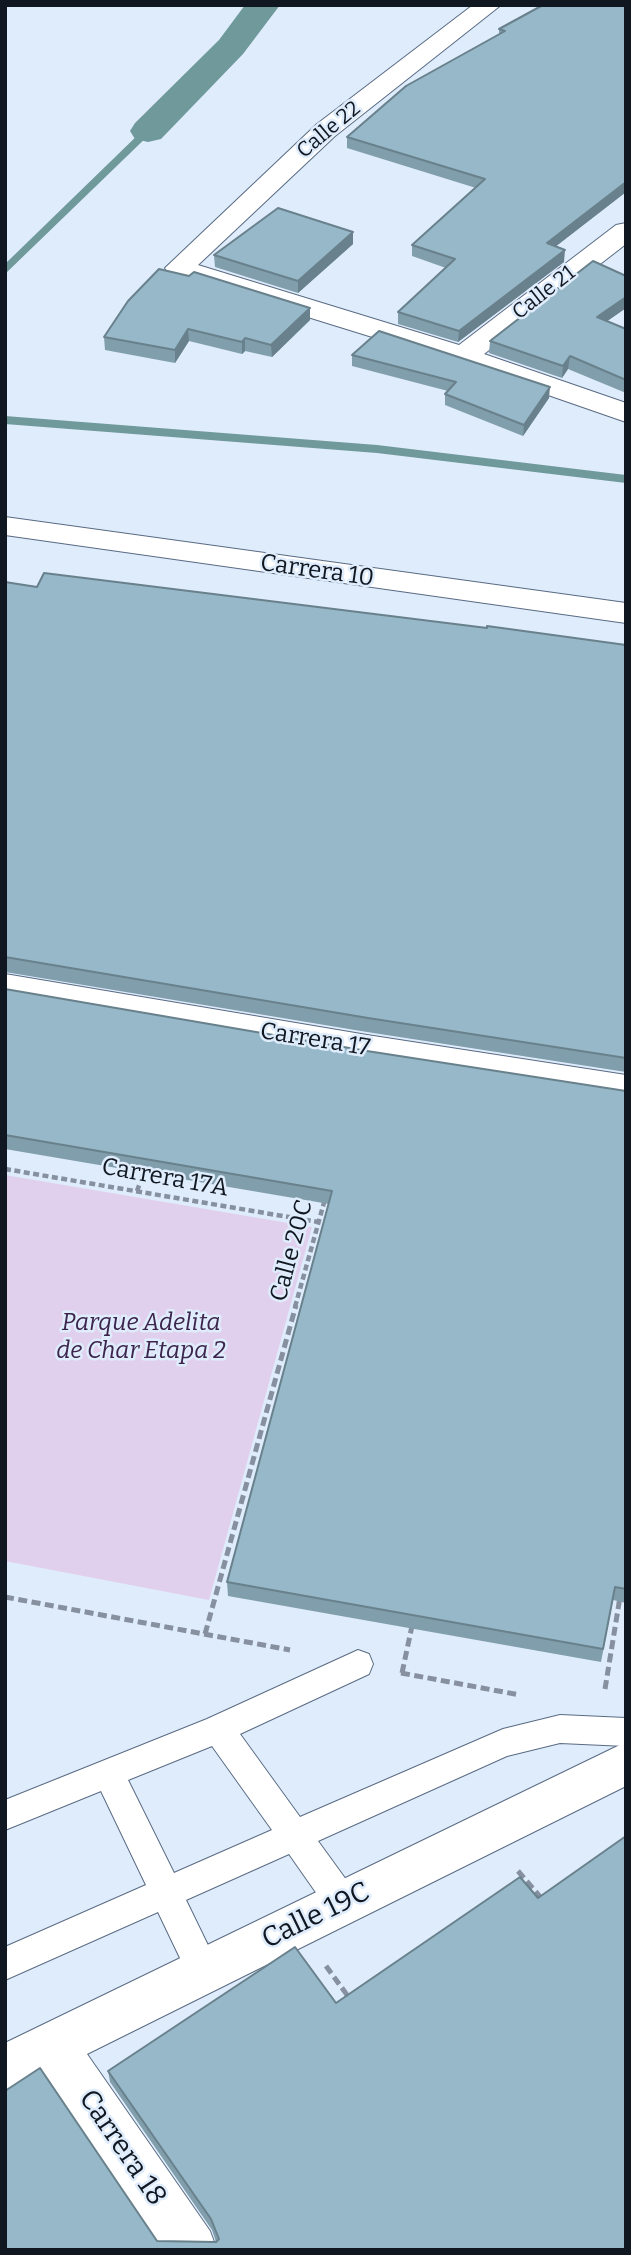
<!DOCTYPE html>
<html>
<head>
<meta charset="utf-8">
<style>
	body { margin:0 }
	#map { position:relative; width:631px; height:2255px; overflow:hidden; background:#dfecfc; font-family:Bitter,serif }
	canvas { display:block }
	.frame { position:absolute; inset:0; border:7px solid #101721; pointer-events:none }
</style>
</head>
<body>
<div id="map">
<canvas width="631" height="2255"></canvas>
<div class="frame"></div>
</div>
<script>
const ctx = document.querySelector('canvas').getContext('2d');
ctx.lineJoin = 'round';
function paint(path, color) { ctx.fillStyle = color; ctx.fill(path, 'evenodd'); }
function stroke(path, color, width, dash) { ctx.strokeStyle = color; ctx.lineWidth = width; ctx.lineCap = dash ? 'butt' : 'round'; ctx.setLineDash(dash || []); ctx.stroke(path); }
function label(font, color, halo, rows, align = 'center') {
  ctx.font = font + ' Bitter,serif'; ctx.lineWidth = 5; ctx.setLineDash([]); ctx.textBaseline = 'middle'; ctx.strokeStyle = halo; ctx.fillStyle = color; for (const [text, x, y, turn = 0] of rows) {
    ctx.save(); ctx.translate(x, y); ctx.rotate((+turn || 0) * Math.PI / 180); ctx.textAlign = isNaN(turn) ? turn : align; if (halo) ctx.strokeText(text, 0, 0); ctx.fillText(text, 0, 0); ctx.restore();
  }
}
const green = new Path2D(`
	M5,1175L312,1227L209,1600L5,1561Z`);
const stream = new Path2D(`
	M144,129L153,131L5,274V264Z
	M5,416L377,445L626,475V483L377,453L5,424Z`);
const canal = new Path2D(`
	M245,5H280L243,54L161,139L148,142L135,139L130,131L135,123L219,40Z`);
const pathFar1 = new Path2D(`
	M5,1169L318,1222
	M137,1191L145,1169
	M295,1307L325,1199`);
const path = new Path2D(`
	M5,1597L290,1650
	M205,1634L296,1305
	M401,1673L520,1695
	M402,1673L412,1626
	M605,1689L620,1597
	M518,1871L542,1899
	M326,1966L350,1999`);
const service = new Path2D(`
	M358,1650L369,1654L373,1664L369,1674L240,1734L300,1817L503,1729L560,1715L626,1718V1746L560,1743L507,1756L318,1841L355,1892L359,1903L355,1914L343,1918L331,1914L289,1854L186,1900L220,1970L215,1981L203,1986L191,1981L158,1912L5,1980V1947L146,1885L101,1791L5,1830V1800L207,1719ZM212,1746L272,1830L174,1873L128,1780Z`);
const minor = new Path2D(`
	M473,5H501L335,136L198,265L459,345L616,225L626,223V244L484,354L626,403V422L453,362L169,274L165,268L317,124Z
	M5,974L367,1035L626,1075V1103L367,1063L5,1000Z
	M626,1742V1786L87,2054L210,2231L217,2250H160L43,2076L5,2094V2043Z`);
const tertiary = new Path2D(`
	M5,517L626,603V623L5,535Z`);
const wall = new Path2D(`
	M626,5V192L556,246L564,262L458,342L398,324V312L446,268L412,256V245L476,188L347,148V137L499,35V29Z
	M353,232V244L298,293L215,267L214,255Z
	M626,276V308L607,321L626,329V393L568,369L562,378L489,353L490,341Z
	M310,308V320L272,357L245,351L242,354L189,341L175,363L105,350L104,337Z
	M352,355L549,398L523,436L445,405V394L448,391L352,366Z
	M5,582L37,587L487,628L626,645V1072L367,1032L5,972Z
	M5,989L367,1051L626,1091V1603L613,1600L601,1662L228,1596L227,1582L329,1204L5,1149Z
	M626,1836V2250H5V2091L40,2068L157,2241L216,2242L212,2230L110,2082L108,2071L295,1947L336,2003L520,1877L538,1898Z`);
const shadedWall = new Path2D(`
	M626,182V192L546,254L547,243Z
	M353,232V244L298,293V281Z
	M565,250L564,262L458,342L459,331Z
	M626,297V308L596,329L597,317Z
	M310,308V320L272,357L271,345Z
	M188,329L189,341L175,363V350Z
	M245,338V351L242,354V342Z
	M570,356L568,369L562,378L563,366Z
	M550,387L549,398L523,436L524,425Z`);
const building = new Path2D(`
	M543,5H626V182L547,243L565,250L459,331L398,312L455,259L412,245L485,179L347,137L406,86L505,31L499,29Z
	M278,208L353,232L298,281L214,255Z
	M593,261L626,276V297L597,317L626,329V380L570,356L563,366L490,341Z
	M159,269L189,276L194,272L310,308L271,345L245,338L242,342L188,329L175,350L104,337L128,301Z
	M379,331L550,387L524,425L445,394L456,382L352,355Z
	M44,573L487,628V626L626,645V1058L368,1018L5,957V582L37,587Z
	M5,989L367,1051L626,1091V1589L615,1587L603,1649L227,1582L332,1191L5,1135Z
	M626,1836V2250H5V2091L40,2068L157,2241L216,2242L219,2239L211,2219L108,2071L295,1947L336,2003L520,1877L538,1898Z`);
const farStreetnames = [
	["Calle 22",329,130,-40],
	["Calle 21",544,293,-38]
];
const streetNames = [
	["Carrera 10",317,571,8],
	["Carrera 17",315,1040,9],
	["Carrera 17A",165,1178,10],
	["Calle 20C",292,1251,-75]
];
const parkNames = [
	["Parque Adelita",141,1323],
	["de Char Etapa 2",141,1351]
];
const nearStreetnames = [
	["Calle 19C",316,1916,-26],
	["Carrera 18",122,2148,56]
];
paint(green, '#e1d0ed');
paint(stream, '#6f999a');
paint(canal, '#6f999a');
stroke(service, '#596b83', 2);
stroke(minor, '#596b83', 2);
stroke(tertiary, '#596b83', 2);
stroke(pathFar1, '#86909e', 4.5, [6, 3.5]);
stroke(path, '#86909e', 5, [9, 4.5]);
paint(service, '#fff');
paint(minor, '#fff');
paint(tertiary, '#fff');
paint(wall, '#819eac');
paint(shadedWall, '#69818c');
paint(building, '#96b8c8');
stroke(building, '#69818c', 2);
label('21px', '#101721', '#dfecfc', farStreetnames);
label('24px', '#101721', '#dfecfc', streetNames);
label('italic 24px', '#3d244c', '#dfecfc', parkNames);
label('28px', '#101721', '#dfecfc', nearStreetnames);
</script>
</body>
</html>
